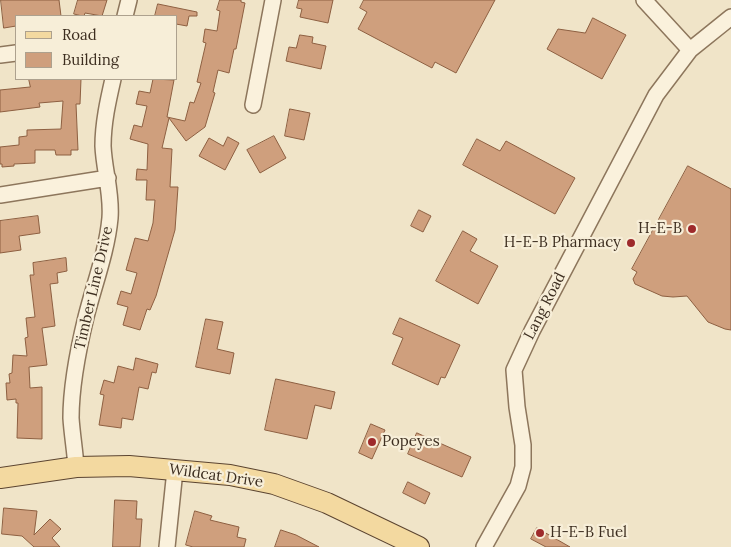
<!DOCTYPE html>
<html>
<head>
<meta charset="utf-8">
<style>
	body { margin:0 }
	#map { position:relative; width:731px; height:547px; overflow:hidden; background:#f0e4c8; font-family:Lora,serif }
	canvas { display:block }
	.legend { position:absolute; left:15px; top:15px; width:162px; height:65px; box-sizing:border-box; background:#f7eed8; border:1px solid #ada18e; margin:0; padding:6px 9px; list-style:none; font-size:15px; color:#3d2e20 }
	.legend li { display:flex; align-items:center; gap:10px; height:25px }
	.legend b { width:25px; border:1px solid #ada18e }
</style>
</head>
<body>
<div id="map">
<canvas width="731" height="547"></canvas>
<ul class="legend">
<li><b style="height:6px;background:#f3d9a0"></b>Road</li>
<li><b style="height:14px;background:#cf9f7d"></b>Building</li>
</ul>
</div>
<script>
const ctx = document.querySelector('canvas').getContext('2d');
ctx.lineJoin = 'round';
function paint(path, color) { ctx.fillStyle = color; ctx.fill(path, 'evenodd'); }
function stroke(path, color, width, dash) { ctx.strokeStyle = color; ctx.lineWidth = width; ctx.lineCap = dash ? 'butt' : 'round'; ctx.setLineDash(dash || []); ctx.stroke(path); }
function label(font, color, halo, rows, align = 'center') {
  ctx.font = font + ' Lora,serif'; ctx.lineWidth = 4.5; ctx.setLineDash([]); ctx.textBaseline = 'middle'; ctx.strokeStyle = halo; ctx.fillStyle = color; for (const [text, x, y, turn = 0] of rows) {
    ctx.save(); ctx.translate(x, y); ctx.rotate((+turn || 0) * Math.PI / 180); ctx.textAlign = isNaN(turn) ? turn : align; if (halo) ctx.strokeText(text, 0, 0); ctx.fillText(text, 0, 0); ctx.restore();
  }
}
const building = new Path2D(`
	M1,0H59L61,16H16V26L4,28Z
	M78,0H107L102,16L85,13L84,16H82L74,14Z
	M220,0H241V2L245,3L236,49H234L229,73L218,70L213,92L215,93L205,127L186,141L169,118L162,148L172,149L170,187H178L175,230L156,296L150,310L147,309L140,330L123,325L128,307L117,304L121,291L131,294L137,273L126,270L135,238L148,241L153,223L155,200H146L147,180H136L137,169L147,170L148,144L130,139L134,125L142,127L147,106L136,104L139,91L150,93L153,79L174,80L167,117L185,121L190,102L194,103L201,83L197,82L206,43L203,42L205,29L217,31L220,11L217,10Z
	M299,0H333L328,23L300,17L302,9L297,8Z
	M364,0H495L456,73L435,62L432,68L358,29L367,12L360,8Z
	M158,4L197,12V16H189L187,26L176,24V16H155Z
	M593,18L626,35L602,79L547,49L558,29L585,33Z
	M300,35L313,37L312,43L326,46L321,69L286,61L289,47L296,48Z
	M29,79H81L80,104H76L78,150H71V155H56L55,150H35V163L14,164V166L2,167V164H0V147L19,145V137L27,136V130L61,129L63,101L39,103L40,107L0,112V90L30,87Z
	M290,109L310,113L304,140L285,136Z
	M274,136L286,158L260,173L247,150Z
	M228,137L239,143L225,170L199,156L209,138L223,146Z
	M477,139L500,151L506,141L575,178L555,214L463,165Z
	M688,166L731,189V330L725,329L708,322L687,296L673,297L662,296L635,284L633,279L637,272L632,269Z
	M419,210L431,216L423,232L411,226Z
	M38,216L40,233L19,236L21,250L0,253V221Z
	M463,231L477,239L470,251L498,266L478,304L436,281Z
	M66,258L67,271L57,273L58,283L50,284L55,326L42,328L47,365L29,367L30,388L42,387V439L17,438L18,403H16V399L7,400L6,383H10L9,374L12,373L13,355L27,356L25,338L28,337L26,318L35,317L30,275H34L33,263Z
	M400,318L460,345L445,378L441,377L438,385L392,364L403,338L393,334Z
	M206,319L223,322L217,349L234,353L230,374L196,367Z
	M136,358L158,364L156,373L152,372L148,389L139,387L133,420L122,418L121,428L99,425L104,395L100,394L104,380L114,383L118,366L133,370Z
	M276,379L335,392L331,409L315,405L307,439L265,430Z
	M371,424L385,430L372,459L359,453Z
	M417,433L471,457L462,477L408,454Z
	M408,482L430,493L425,504L403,493Z
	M115,500L137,501L136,519H142L140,547H113Z
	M4,508L37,511L34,535L50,519L61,529L52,538L60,547H34L22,536L2,534Z
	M195,511L212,516L210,520L239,527L237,537L246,539L244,547H193L186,545Z
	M537,528L570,547H546L531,539Z
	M281,530L296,535L319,547H275Z`);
const minor = new Path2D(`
	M644,0L690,50
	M125,16L129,0
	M0,55L16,53
	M253,105L273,0
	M0,195L108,178
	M76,467C75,451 72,434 71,418C71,384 78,350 86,317C94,285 107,251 110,218C112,193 104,170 103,146C103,123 108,101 113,79
	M167,547L175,470
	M484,547L518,486L523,467V445L517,407L514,370L532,331L656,95L690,50L731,17`);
const major = new Path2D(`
	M0,478L76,467L129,466L230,475L274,484L327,503L419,547`);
const markers = [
	[692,229,5,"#9e2a2b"],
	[631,243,5,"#9e2a2b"],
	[372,442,5,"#9e2a2b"],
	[540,533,5,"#9e2a2b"]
];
const poiNames = [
	["H-E-B",682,229],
	["H-E-B Pharmacy",621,243],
	["Popeyes",382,442,"left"],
	["H-E-B Fuel",550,533,"left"]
];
const streetNames = [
	["Timber Line Drive",94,288,-77],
	["Lang Road",545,306,-63],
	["Wildcat Drive",216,476,8]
];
paint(building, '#cf9f7d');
stroke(building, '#8d5f41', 1);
stroke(minor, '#8d765c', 18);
stroke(major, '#5b4430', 22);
stroke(minor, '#faf1dc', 15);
stroke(major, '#f3d9a0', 20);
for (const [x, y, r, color] of markers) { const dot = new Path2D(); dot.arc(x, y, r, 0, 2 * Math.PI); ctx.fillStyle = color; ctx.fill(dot); stroke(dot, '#f7eed8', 2); }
label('15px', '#3d2e20', '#f7eed8', poiNames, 'right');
label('15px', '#3d2e20', '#f7eed8', streetNames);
</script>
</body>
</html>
